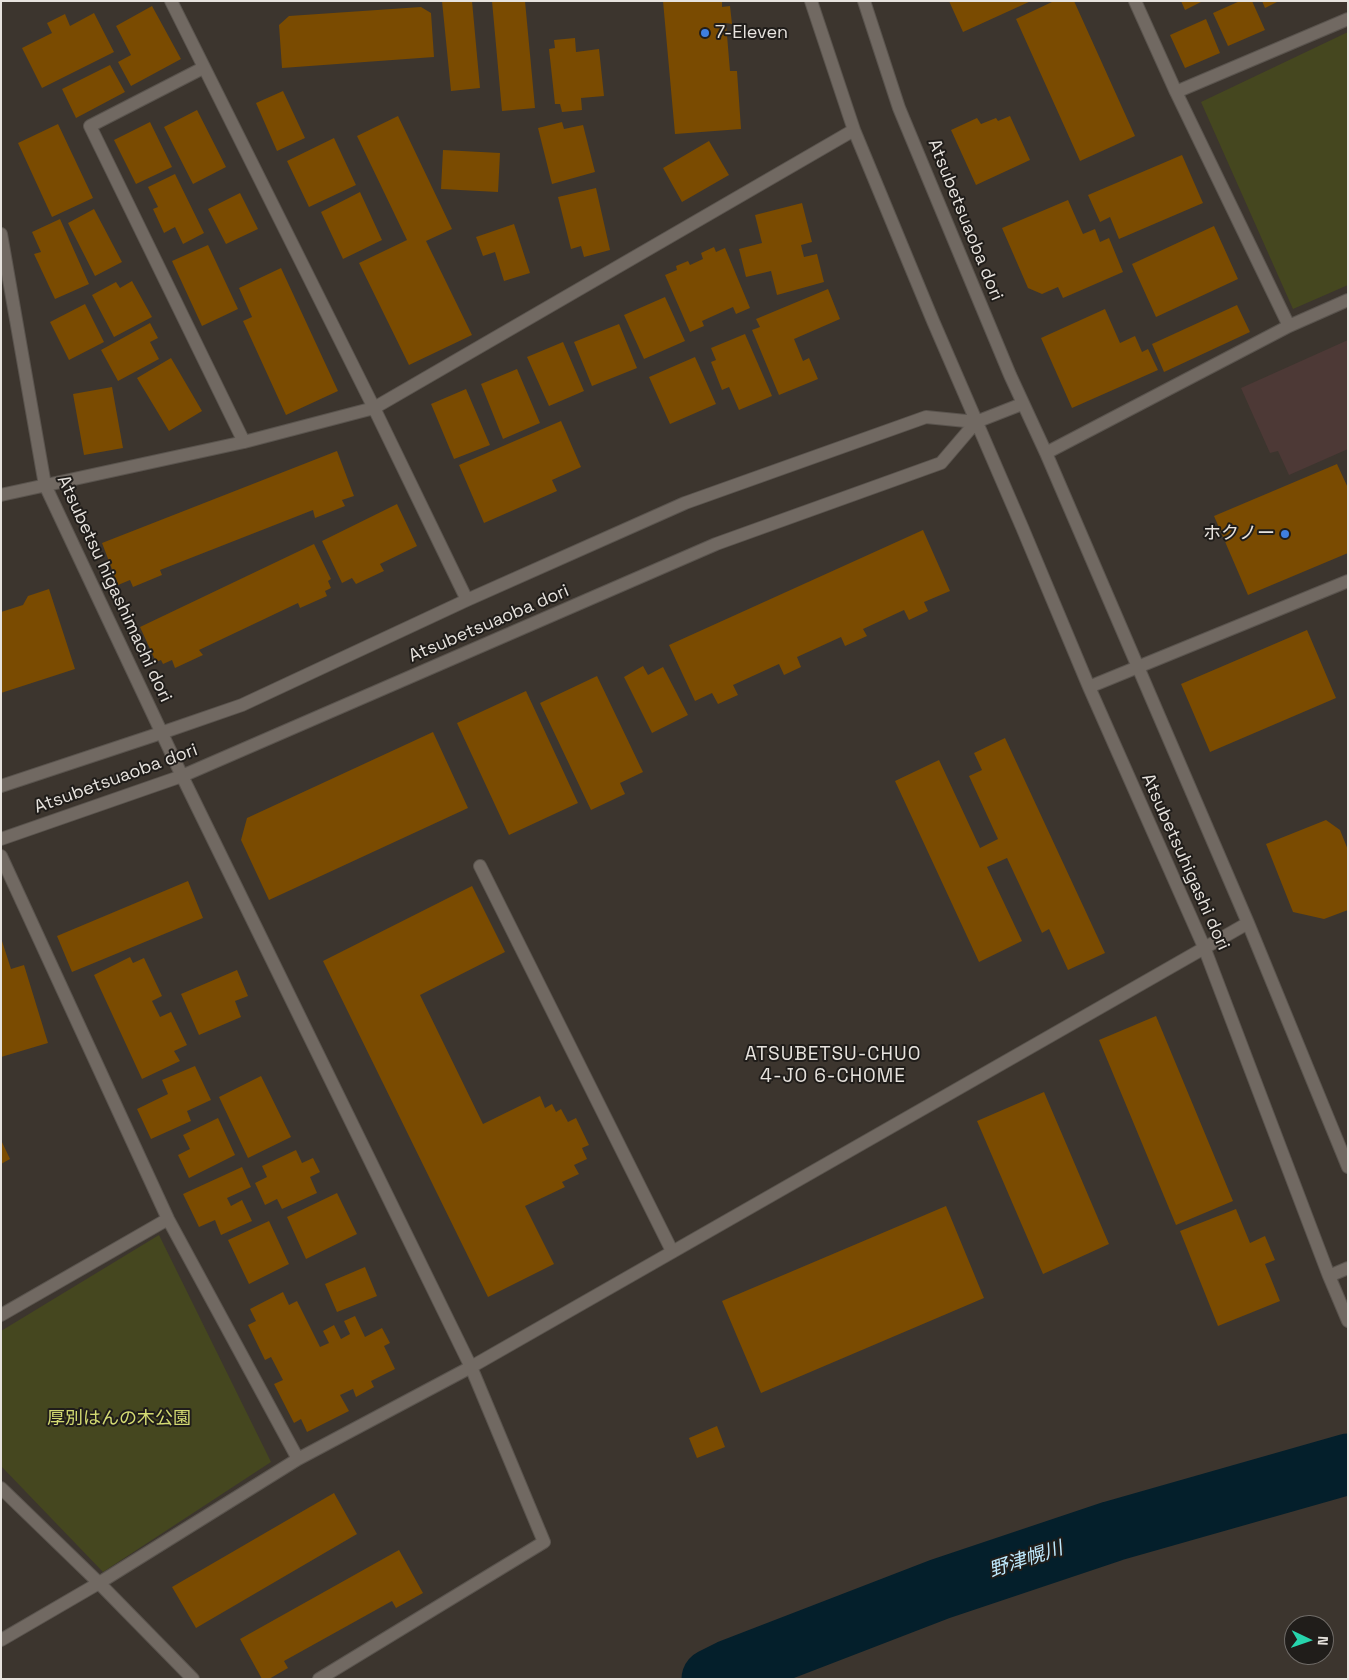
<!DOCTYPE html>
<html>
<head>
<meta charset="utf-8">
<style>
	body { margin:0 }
	#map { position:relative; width:1349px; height:1680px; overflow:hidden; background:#3c352e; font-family:"Space Grotesk",sans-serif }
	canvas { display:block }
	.frame { position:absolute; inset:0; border:2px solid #e7e3de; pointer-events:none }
	.north { position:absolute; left:1284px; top:1615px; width:50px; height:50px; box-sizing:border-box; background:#201d1a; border:1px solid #706c68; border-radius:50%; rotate:93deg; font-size:14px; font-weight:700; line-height:20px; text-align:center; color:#e7e3de }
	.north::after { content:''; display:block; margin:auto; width:18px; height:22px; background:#27d5ad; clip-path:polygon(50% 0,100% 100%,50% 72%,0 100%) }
</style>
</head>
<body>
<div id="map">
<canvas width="1349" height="1680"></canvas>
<div class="frame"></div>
<div class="north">N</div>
</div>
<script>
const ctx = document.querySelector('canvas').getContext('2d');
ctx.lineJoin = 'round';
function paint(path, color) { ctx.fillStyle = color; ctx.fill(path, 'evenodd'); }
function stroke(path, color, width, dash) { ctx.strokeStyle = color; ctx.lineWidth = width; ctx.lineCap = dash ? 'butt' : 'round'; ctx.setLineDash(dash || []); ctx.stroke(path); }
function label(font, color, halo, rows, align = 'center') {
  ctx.font = font + ' "Space Grotesk","Noto Sans JP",sans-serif'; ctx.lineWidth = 4; ctx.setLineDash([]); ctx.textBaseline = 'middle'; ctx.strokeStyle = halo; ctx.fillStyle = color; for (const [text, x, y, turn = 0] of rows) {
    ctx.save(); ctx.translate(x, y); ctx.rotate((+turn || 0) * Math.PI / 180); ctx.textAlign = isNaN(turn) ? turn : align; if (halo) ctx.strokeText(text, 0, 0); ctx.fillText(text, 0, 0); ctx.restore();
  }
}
const medical = new Path2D(`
	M1348,340V449L1289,475L1278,451L1270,453L1241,388Z`);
const green = new Path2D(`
	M1348,32V285L1293,309L1201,102Z
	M159,1235L271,1462L103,1572L1,1466V1331Z`);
const river = new Path2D(`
	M712,1679L730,1670L940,1589L1113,1531L1348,1464`);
const building = new Path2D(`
	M442,1H472L480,88L451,91Z
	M492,1H525L535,108L502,111Z
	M663,1H722V7L730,6L732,24L726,23L730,71H737L741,129L675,134Z
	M949,1H1031L963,32Z
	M1054,1H1074L1135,136L1080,161L1016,19Z
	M1181,1H1203L1185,10Z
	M1240,1H1252L1265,30L1228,46L1213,13Z
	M1262,1H1279L1265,8Z
	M152,6L181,59L131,86L118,62L131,55L116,26Z
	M421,7L431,13L434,57L282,68L279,25L289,16Z
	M94,13L114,52L42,88L22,48L52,33L47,23L65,14L70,26Z
	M1206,19L1220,53L1185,68L1170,35Z
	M575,38L576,52L599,49L604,96L581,98L582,110L562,112L560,104H555L549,49L555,48L554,40Z
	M110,65L125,92L76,118L62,89Z
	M283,91L305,138L277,151L256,103Z
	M197,110L226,167L193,184L164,127Z
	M398,116L452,229L426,241L472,335L409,365L359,263L407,240L357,136Z
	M1010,116L1030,160L976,185L951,130L977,118L981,124L996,118L998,121Z
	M150,122L172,167L136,184L114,140Z
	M562,122L564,129L583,125L595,172L552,184L538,128Z
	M58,124L93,198L52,217L18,143Z
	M334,138L356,185L309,207L287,161Z
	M709,141L729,175L682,202L663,168Z
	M443,150L500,153L498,192L441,189Z
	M1182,155L1203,203L1119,239L1110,217L1100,222L1088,195Z
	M175,174L204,233L183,244L175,227L164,233L153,209L158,207L148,187Z
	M596,188L610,250L584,257L581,246L571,249L558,197Z
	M360,192L382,240L343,259L321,212Z
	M240,193L258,229L226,244L208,209Z
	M1068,200L1083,234L1095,229L1100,242L1109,238L1123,272L1063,298L1058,287L1042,294L1028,288L1002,228Z
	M802,203L812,242L801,245L804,257L817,254L824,282L777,295L771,271L746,277L739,249L762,243L755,215Z
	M94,209L122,262L95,276L68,223Z
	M60,219L89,284L55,299L34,254L41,252L32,232Z
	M514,224L530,273L504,281L495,252L483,256L476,237Z
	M1214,226L1238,279L1156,317L1132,264Z
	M208,245L238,309L202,326L172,261Z
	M714,247L716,252L725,248L750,308L736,314L733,307L702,321L704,326L690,332L665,275L677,270L676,266L688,261L690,265L703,259L701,253Z
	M281,268L338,391L286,415L243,321L252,317L239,288Z
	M132,281L152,317L114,337L92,295L116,282L120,288Z
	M828,289L840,319L794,339L803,361L809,358L818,379L779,395L752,330L760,327L756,319Z
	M665,297L685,341L644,359L624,315Z
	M85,304L104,342L69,360L50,322Z
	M1237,305L1250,332L1164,372L1152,344Z
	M1105,309L1120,343L1135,336L1142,352L1148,349L1158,370L1072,408L1041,338Z
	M150,323L158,338L150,342L159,359L118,381L101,350Z
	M619,324L637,368L592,386L574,342Z
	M745,334L772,396L739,410L729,387L722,390L711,362L716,360L711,348Z
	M563,342L584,391L549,406L527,357Z
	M695,357L716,404L670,424L649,377Z
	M171,358L202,411L169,431L137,378Z
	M517,369L540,423L503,439L481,384Z
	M112,387L123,448L84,455L73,394Z
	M466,389L490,445L454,459L431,404Z
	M561,421L581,467L552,480L557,491L484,523L459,465Z
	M337,451L354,496L342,500L345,506L315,518L313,510L160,570L162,575L133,587L130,580L118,585L102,543Z
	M1337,464L1348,488V553L1248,595L1214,516Z
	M397,504L417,546L380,564L384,571L356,584L352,578L342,583L322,541Z
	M923,530L950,591L924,602L928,611L909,620L904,610L863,629L867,636L845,646L841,637L797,657L801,667L784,675L779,664L733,685L738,695L718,704L712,693L695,701L669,645Z
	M314,544L331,579L328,581L331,588L325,591L327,596L300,608L298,603L199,650L203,655L175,668L172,660L163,664L161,660L156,662L140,627Z
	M49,589L75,669L1,693V612L23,605L28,596Z
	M1307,630L1336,698L1210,752L1181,684Z
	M643,666L648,675L663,667L688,715L652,733L624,677Z
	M597,676L643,772L620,783L625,794L591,810L540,703Z
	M526,691L578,803L509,835L457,723Z
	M433,732L468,808L269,900L241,840L247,818Z
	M1005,738L1105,953L1068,970L1049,929L1042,933L1007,858L987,867L1022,941L979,962L895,781L939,760L980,848L998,839L969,776L982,770L974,753Z
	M1326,820L1340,830L1348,850V910L1324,919L1293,912L1266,844Z
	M188,881L203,918L72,972L57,936Z
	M472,886L505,952L420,995L483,1124L540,1096L545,1108L552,1104L556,1112L561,1109L568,1122L576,1118L589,1145L582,1148L587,1159L574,1165L579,1174L562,1182L565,1187L525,1206L554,1264L488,1297L323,961Z
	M2,941L11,969L24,965L48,1043L1,1057Z
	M130,957L133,963L144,958L162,996L152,1001L160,1017L171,1012L187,1045L174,1051L180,1061L142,1079L94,975Z
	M237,970L248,996L235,1001L241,1017L199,1035L181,994Z
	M1156,1016L1233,1201L1176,1225L1099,1040Z
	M195,1066L211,1100L187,1111L191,1121L151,1139L137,1109L168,1094L162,1080Z
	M261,1076L291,1137L248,1158L219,1097Z
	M1044,1092L1109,1244L1043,1274L977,1121Z
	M218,1118L235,1155L189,1178L178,1155L190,1149L183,1135Z
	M1,1140L10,1159L1,1164Z
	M296,1150L302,1163L313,1158L320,1172L310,1177L317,1193L282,1209L277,1199L265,1205L255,1183L267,1177L262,1166Z
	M242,1167L251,1187L227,1198L231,1206L242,1200L252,1221L221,1235L215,1220L199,1227L183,1194Z
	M337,1193L357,1234L306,1259L287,1217Z
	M946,1206L984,1298L761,1393L722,1301Z
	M1236,1209L1250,1243L1265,1236L1275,1260L1265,1264L1280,1301L1218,1326L1180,1231Z
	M269,1221L289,1264L249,1284L228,1240Z
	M365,1267L377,1296L337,1312L325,1284Z
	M283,1292L289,1305L297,1301L320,1347L329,1343L323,1331L334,1325L341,1339L350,1334L344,1321L355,1316L365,1337L382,1328L390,1343L384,1346L395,1369L371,1381L374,1387L356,1397L353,1389L340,1395L349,1411L307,1432L301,1419L294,1423L274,1384L283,1380L271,1357L265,1360L248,1325L256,1321L250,1309Z
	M717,1426L725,1447L697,1458L689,1438Z
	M334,1493L357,1534L196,1628L172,1587Z
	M399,1550L423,1593L396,1608L392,1601L284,1661L288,1668L269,1679H262L240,1639Z`);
const minor = new Path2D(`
	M171,1L374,408L467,600
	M811,1L854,130L933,321L1022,527L1089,687L1204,947L1329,1276L1348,1321
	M864,1L899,108L1010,375L1046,453L1248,923L1348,1167
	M1135,1L1176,92L1289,326
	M203,68L90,126L244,442
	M1176,92L1348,19
	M1,234L45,485L182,776L471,1367L544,1542L319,1679
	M1046,453L1289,326L1348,300
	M1,495L244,442L374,408L854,130
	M1089,687L1348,581
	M1,786L161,733L242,705L467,600L685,503L926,417L976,422L1022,404
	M1,839L182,776L716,544L941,463L976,422
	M1,856L168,1219L298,1459
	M480,866L672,1251
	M1329,1276L1348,1268
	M1,1315L168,1219
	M1,1488L99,1583L193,1679
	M1,1640L99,1583L298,1459L471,1367L1248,923`);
const markers = [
	[705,33,5,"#3f7fe0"],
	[1285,534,5,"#3f7fe0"]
];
const poiNames = [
	["7-Eleven",715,33],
	["ホクノー",1275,534,"right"]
];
const streetNames = [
	["Atsubetsuaoba dori",965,220,68],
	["Atsubetsu higashimachi dori",114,589,65],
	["Atsubetsuaoba dori",489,624,-23],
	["Atsubetsuaoba dori",116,779,-20],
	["Atsubetsuhigashi dori",1185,862,66]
];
const parkNames = [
	["厚別はんの木公園",119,1419]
];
const neighbourhoodNames = [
	["ATSUBETSU-CHUO",833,1055],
	["4-JO 6-CHOME",833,1077]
];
const waterNames = [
	["野津幌川",1026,1560,-18]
];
paint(medical, '#4d3936');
paint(green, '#45471f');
stroke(river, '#041f2b', 61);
paint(building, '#7a4b01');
stroke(minor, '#5a544e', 14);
stroke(minor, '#716962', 12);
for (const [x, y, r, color] of markers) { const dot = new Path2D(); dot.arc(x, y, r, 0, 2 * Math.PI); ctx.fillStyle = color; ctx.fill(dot); stroke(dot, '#201d1a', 2); }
label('18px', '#e7e3de', '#201d1a', poiNames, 'left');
label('18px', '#e7e3de', '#201d1a', streetNames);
label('18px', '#d3da72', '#201d1a', parkNames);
ctx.letterSpacing = '1px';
label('19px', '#e7e3de', '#201d1a', neighbourhoodNames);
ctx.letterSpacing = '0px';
label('italic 19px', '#bfe9fd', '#201d1a', waterNames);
</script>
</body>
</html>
